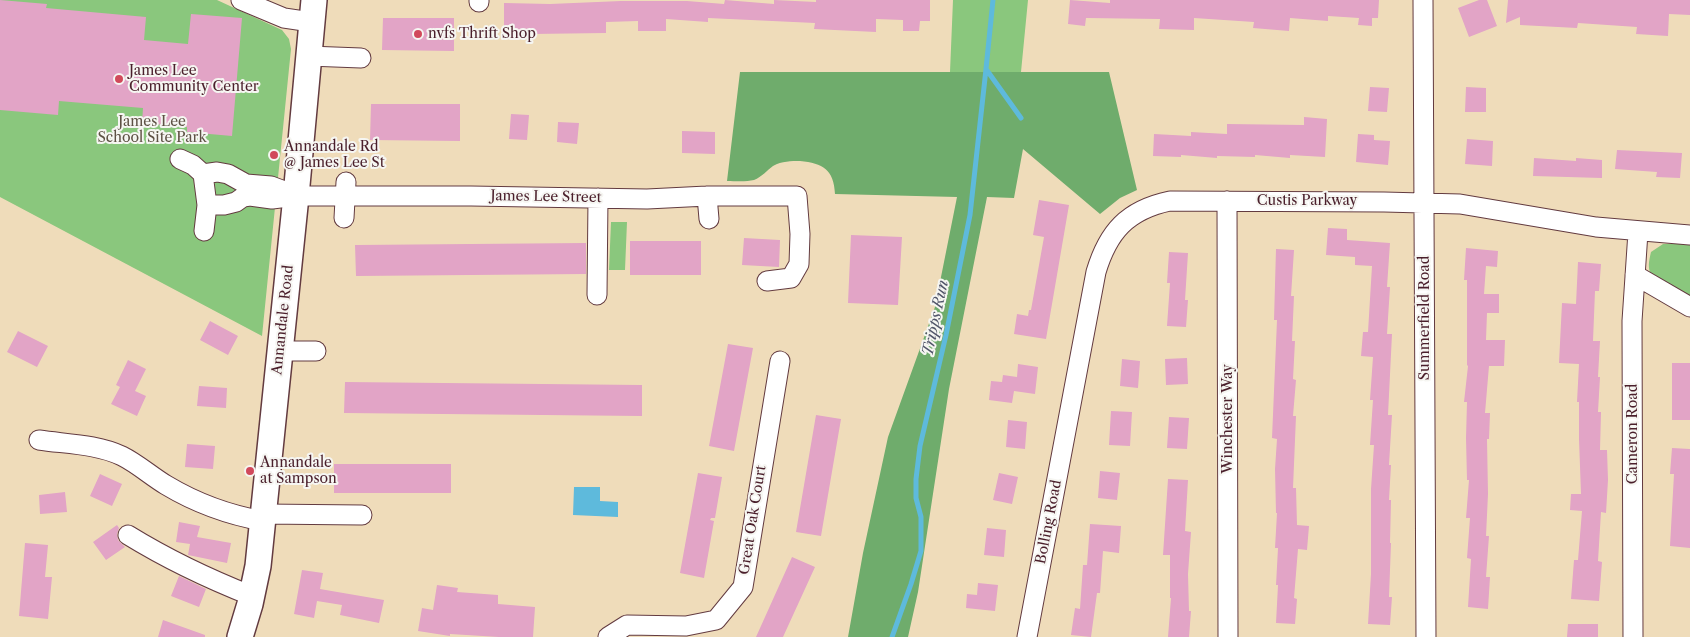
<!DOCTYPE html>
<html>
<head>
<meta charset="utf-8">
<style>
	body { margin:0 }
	canvas { display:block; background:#efdcba }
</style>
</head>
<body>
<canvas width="1690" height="637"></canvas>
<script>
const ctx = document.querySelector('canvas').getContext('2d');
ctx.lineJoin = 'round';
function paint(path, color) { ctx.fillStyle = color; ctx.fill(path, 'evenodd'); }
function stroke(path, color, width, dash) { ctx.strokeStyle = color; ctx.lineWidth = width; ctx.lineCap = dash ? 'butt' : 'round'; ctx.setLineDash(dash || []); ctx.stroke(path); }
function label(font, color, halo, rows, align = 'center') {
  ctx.font = font + ' "Libre Caslon Text",serif'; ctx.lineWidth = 4; ctx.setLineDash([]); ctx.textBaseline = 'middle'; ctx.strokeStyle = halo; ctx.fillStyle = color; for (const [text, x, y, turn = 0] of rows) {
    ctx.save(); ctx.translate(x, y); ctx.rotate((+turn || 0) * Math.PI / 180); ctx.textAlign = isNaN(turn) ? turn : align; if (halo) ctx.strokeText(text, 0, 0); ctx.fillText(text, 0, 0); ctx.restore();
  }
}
const green = new Path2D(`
	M0,0H217L282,30L289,39L291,49L262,336L0,197Z
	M953,0H1028L1021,72H950Z
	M611,222H627L625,270H609Z
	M1663,244H1690V300L1652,277C1647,268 1649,261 1651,252Z`);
const forest = new Path2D(`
	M740,72H1109L1137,190L1120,198L1100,214L1023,149L1014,198L987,197L949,389L918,592L908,637H848L863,553L888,437L935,307L957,197L835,194C834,170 823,163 800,161C791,161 782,161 773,166C767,170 762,177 754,180C746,182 735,181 727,181Z`);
const water = new Path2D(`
	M574,487H600V501L618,502V517L573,515Z`);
const stream = new Path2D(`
	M986,69L1021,118
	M892,637L911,584L921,551V517L916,498V479L920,446L946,335L970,215L986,69L993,0`);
const building = new Path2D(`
	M0,0L47,4L46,8L146,17L144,40L188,44L191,14L242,18L232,136L187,132V127L142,123L143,108L59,101L58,115L0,110Z
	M725,0L774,4V0L816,2V0H930V21H920L919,31H903V20L876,19V32L814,29L815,23L708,18V22L666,19V31H638V21L606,22V33L532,34V37H504V3L550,4L621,1H687L724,4Z
	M1070,0L1110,3V0H1379L1378,18H1372V26L1358,25L1359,18L1328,16V21L1290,18L1289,31L1253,28L1254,22L1194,18V30L1159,29L1160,19L1086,18L1085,26L1068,24Z
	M1479,0H1487L1497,26L1469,37L1458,8Z
	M1508,0H1690V15L1669,14L1668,36L1636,34L1637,27L1578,23L1577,28L1520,25V17L1506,23Z
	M383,18H454V51L382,50Z
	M1370,87L1389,88L1387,112L1368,111Z
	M1466,87L1486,88V112H1465Z
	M371,104H460V141L370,140Z
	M511,114L529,115L527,140L509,139Z
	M1304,117L1327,119L1325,157L1290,155V158L1255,155V157L1217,156V158L1181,155V157L1153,156L1154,134L1191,136V132L1227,134V124L1304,125Z
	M558,122L579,123L577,144L557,142Z
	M682,131L715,132V154L682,153Z
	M1358,134L1374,135V140L1390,141L1388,165L1356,162Z
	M1467,139L1493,141L1492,166L1465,164Z
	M1617,150L1682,153L1680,178L1656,177L1657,172L1615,169Z
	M1534,158L1576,161V158L1602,160V178L1533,176Z
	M1039,200L1069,205L1046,339L1014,334L1017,314L1028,316L1029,310H1031L1044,237L1033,235Z
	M1328,228L1347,229V240L1390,243L1387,287H1390L1387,334H1392L1388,415H1392L1389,465H1391L1389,500H1391L1390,543H1391L1389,597H1392L1390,625L1368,624L1371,574V489L1374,445H1370L1373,400H1370L1373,357L1361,356L1363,332H1368L1372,266L1355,265V257L1326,255Z
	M851,235L902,237L898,305L848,303Z
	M744,238L780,240L779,267L742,265Z
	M630,241H701V275H630Z
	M586,243V274L356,276L355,245Z
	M1466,248L1498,251L1497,267L1486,266L1484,294H1499V313H1487L1486,340H1505L1504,366H1489L1485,413H1490L1489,439H1487L1488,494L1486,536H1489L1486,577H1490L1488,609L1468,607L1471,559L1467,558L1470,518H1466L1469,480H1467L1466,438L1467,402H1464L1468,366L1467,365V280H1464Z
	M1276,249L1294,250L1291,296H1294L1292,341H1295L1293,379L1296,380L1293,416H1296L1293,488H1296L1297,525L1309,526L1307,550L1298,549L1294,598L1297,599L1295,624L1276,623L1278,585H1276L1278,548H1275L1277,513H1276L1275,469L1277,439L1272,438L1277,320H1274Z
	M1169,252L1188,253L1185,300H1188L1186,327L1167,326L1170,283H1167Z
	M1578,262L1601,264L1599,291H1595L1593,341H1600L1598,377H1600L1598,412H1601L1600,450H1607L1608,480L1606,513L1601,512L1598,561L1602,562L1599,601L1571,599L1574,560H1578L1582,511L1570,510L1571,494H1581L1579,439V402H1577L1579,364L1559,363L1562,303L1576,304Z
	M210,321L238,336L228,355L200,340Z
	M18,331L48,346L37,367L7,352Z
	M728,344L753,348L734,451L709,446Z
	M1187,358L1188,384L1166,385L1165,359Z
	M1122,359L1140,361L1138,388L1120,386Z
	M128,360L146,369L135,391L146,396L137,416L111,404L120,387L116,385Z
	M1672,363H1690V420H1672Z
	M1018,364L1038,367L1035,394L1014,391L1012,403L989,400L991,381L1002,382L1003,375L1017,377Z
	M345,382L642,385V416L344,413Z
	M199,386L227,388L226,408L197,406Z
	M1111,411L1132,412L1130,446L1109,445Z
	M816,415L841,419L821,536L796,532Z
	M1169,417L1189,418L1187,449L1167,448Z
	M1008,420L1027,422L1025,449L1006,447Z
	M187,444L215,446L213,469L185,467Z
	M1672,448L1690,449V548L1670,546L1674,474H1670Z
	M334,464H451V493H334Z
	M1100,471L1120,473L1117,500L1098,498Z
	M698,473L722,477L715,518H711L710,520L714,521L704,578L680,573Z
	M999,473L1018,477L1012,504L993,500Z
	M100,474L122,484L112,506L90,496Z
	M1168,479L1188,480L1185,531L1191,532L1188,574L1189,611H1191L1189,637H1168L1171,598H1170V555H1163Z
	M65,492L67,512L40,514L39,495Z
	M179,522L200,526L197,537L231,543L227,563L188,555L190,544L176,542Z
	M1090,524L1121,526L1119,553L1103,551L1100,593H1097L1091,637L1071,635L1075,608L1080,609L1083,565H1087Z
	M117,525L119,528L117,534L118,540L125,547L106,560L93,542Z
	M987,528L1006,530L1004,557L984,555Z
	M25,543L48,545L45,577H52L48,619L19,616Z
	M792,557L815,567L783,637H756Z
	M302,570L323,573L320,589L384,600L379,623L340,615L342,605L317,601L314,618L294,614Z
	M179,576L206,589L199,607L171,596Z
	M978,583L998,585L995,611L966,608L967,594L977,595Z
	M437,585L458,588L457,592L498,595V604L535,607L533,637H499L450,634V636L418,631L422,608L433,610Z
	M163,620L205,635V637H158Z
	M1568,624H1598V637H1567Z`);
const minor = new Path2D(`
	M241,0L284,18L311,22
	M1423,0L1426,637
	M479,2V0
	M308,56L361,58
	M180,159L193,165L203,174L207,205L204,231
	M203,174L217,172L228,174L246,184L271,186L295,195
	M707,196L709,219
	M1227,201L1228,637
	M207,205H224L236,202L243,197L250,196L272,199L296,196H471L647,199L707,196H797L800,234L799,264L791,278L767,281
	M344,218L346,182
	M1635,275L1690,307
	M597,295L598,198
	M280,351H316
	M39,440C66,444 97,444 122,456C138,464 151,476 166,485C196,503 229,515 263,521
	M263,514L362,515
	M128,535C167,559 209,579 252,596
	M608,637L627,625L686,626L716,620L743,587L780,361
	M1027,637L1096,272C1108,232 1127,210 1170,201L1384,202L1460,204L1596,227L1690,235
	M1633,637L1632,321L1638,232`);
const major = new Path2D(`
	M240,637L250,604L258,566L296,196L314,0`);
const markers = [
	[418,34,5,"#d1495b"],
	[119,79,5,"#d1495b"],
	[274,155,5,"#d1495b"],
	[250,471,5,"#d1495b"]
];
const poiNames = [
	["nvfs Thrift Shop",428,34],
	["James Lee",129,71],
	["Community Center",129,87],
	["Annandale Rd",284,147],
	["@ James Lee St",284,163],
	["Annandale",260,463],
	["at Sampson",260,479]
];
const parkNames = [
	["James Lee",152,122],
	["School Site Park",152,138]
];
const streetNames = [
	["James Lee Street",546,197,1],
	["Custis Parkway",1307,201],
	["Summerfield Road",1425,318,-90],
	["Annandale Road",283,320,-84],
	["Winchester Way",1228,419,-90],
	["Cameron Road",1633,434,-90],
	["Great Oak Court",753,520,-81],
	["Bolling Road",1049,522,-79]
];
const waterNames = [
	["Tripps Run",936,318,-78]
];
paint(green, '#8ac77d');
paint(forest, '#6fac6c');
paint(water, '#5ebadc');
stroke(stream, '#5ebadc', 5);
paint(building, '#e2a4c6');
stroke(minor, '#633b40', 21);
stroke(major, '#633b40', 28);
stroke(minor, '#fff', 19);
stroke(major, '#fff', 25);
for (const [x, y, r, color] of markers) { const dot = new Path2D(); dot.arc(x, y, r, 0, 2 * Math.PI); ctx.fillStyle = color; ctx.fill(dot); stroke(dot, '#f6f6f2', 2); }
label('14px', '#4a1f2b', '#f6f6f2', poiNames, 'left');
label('14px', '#5d5144', '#f6f6f2', parkNames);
label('14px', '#4a1f2b', '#f6f6f2', streetNames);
label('italic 15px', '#515569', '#f6f6f2', waterNames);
</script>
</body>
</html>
